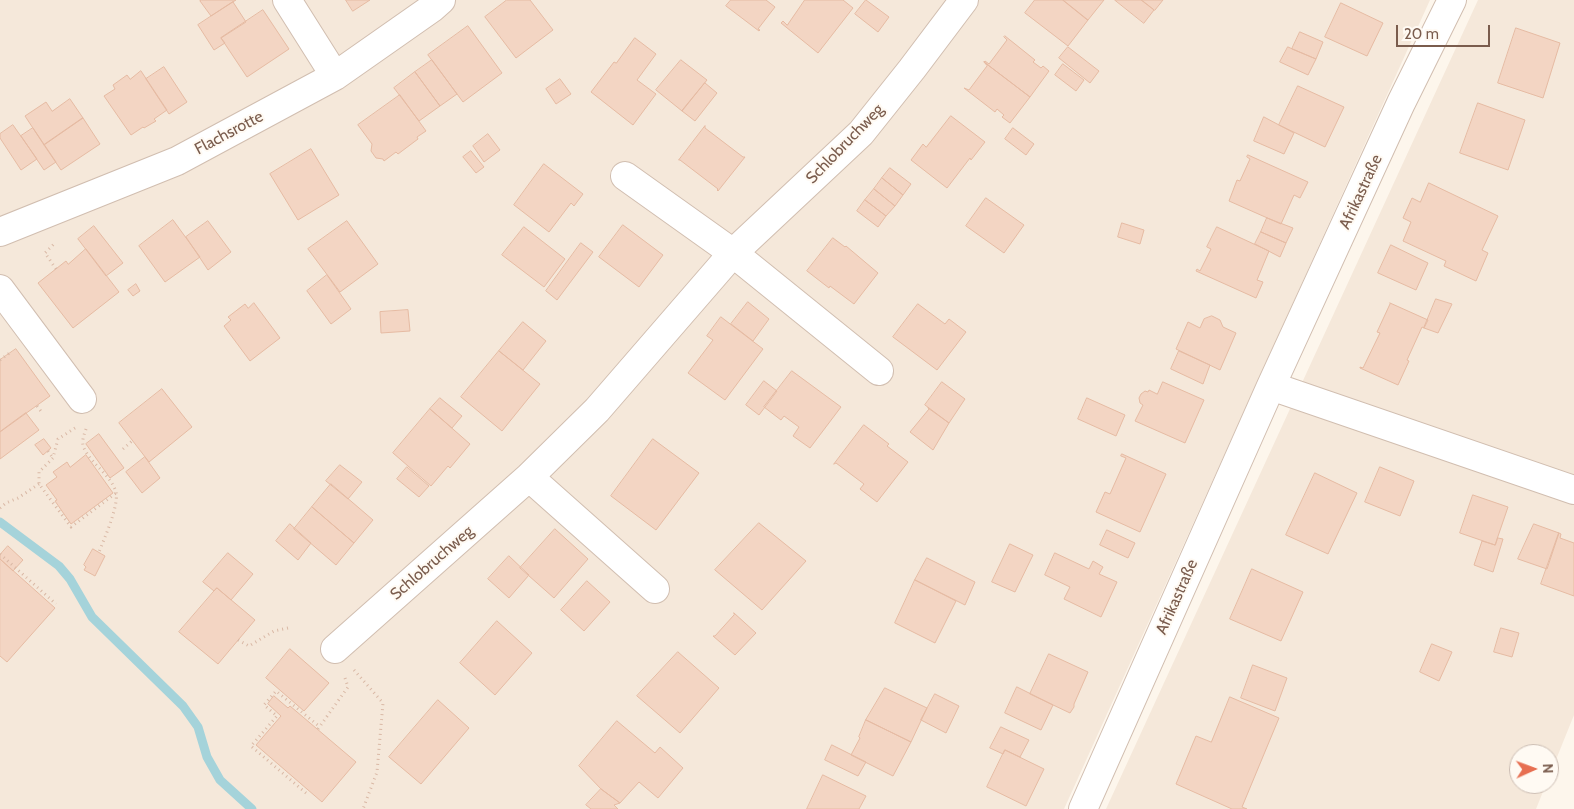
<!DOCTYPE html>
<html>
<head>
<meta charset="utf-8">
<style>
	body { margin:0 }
	#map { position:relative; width:1574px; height:809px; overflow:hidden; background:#fdf6ec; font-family:Cabin,sans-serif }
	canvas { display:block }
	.north { position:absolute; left:1509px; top:744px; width:50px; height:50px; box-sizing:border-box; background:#fffaf3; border:1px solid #cabbb1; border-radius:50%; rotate:88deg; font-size:14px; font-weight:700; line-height:20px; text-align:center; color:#7a5c4d }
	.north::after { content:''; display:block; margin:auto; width:18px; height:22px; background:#e76f51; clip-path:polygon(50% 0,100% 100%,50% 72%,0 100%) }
	.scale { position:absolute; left:1396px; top:25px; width:94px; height:22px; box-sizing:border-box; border:2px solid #7a5c4d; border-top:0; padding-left:6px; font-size:15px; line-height:18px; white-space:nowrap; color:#7a5c4d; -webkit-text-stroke:4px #fffaf3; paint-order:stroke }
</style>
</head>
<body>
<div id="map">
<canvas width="1574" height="809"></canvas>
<div class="north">N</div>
<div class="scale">20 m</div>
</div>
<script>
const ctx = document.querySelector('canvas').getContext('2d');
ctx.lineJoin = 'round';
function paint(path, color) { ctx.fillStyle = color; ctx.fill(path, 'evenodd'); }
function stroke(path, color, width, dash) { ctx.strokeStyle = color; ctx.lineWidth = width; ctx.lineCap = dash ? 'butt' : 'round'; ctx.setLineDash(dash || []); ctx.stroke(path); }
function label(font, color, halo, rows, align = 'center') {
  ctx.font = font + ' Cabin,sans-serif'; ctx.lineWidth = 4; ctx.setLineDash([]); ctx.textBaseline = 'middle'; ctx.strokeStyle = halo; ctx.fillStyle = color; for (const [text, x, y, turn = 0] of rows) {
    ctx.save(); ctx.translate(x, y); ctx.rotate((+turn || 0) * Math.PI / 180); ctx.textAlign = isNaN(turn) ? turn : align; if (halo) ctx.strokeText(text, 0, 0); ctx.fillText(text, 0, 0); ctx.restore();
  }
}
const residential = new Path2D(`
	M0,0H1430L1064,809H0Z
	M1478,0H1574V715L1549,777V754H1519V784H1546L1536,809H1106Z`);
const stream = new Path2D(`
	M0,522L59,566L70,579L92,617L183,706L198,727L207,757L220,780L252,809`);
const building = new Path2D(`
	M202,0H236L211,16L200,1Z
	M346,0H370L353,11Z
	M507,0H530L553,30L516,58L485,17Z
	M731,0H766L775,7L758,29L760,30L759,31L726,6Z
	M805,0H843L853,8L818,53L781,23L783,21L787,25Z
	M866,0L889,17L878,32L855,14Z
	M1035,0H1063L1088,20L1068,46L1025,13Z
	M1063,0H1104L1088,20Z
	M1115,0H1141L1154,10L1144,23Z
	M1142,0H1163L1155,10Z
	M233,2L246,22L221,38L225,43L214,50L198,25Z
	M1341,3L1383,23L1367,56L1325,37Z
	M263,10L289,49L247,77L221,38Z
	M468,26L502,73L463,102L428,55Z
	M1516,28L1560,43L1543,98L1498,83Z
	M1300,32L1323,42L1316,59L1292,49Z
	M1005,36L1035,60L1033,62L1041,68L1043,66L1049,71L1030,97L984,62L985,61L989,64L1007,40L1004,37Z
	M635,38L656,54L637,80L656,94L633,125L591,92L614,62L616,63Z
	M1068,47L1099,71L1090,83L1059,58Z
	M1288,47L1316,59L1308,75L1280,62Z
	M432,60L457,94L440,106L415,72Z
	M681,60L707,80L682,111L656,90Z
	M984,62L1030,97L1010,123L1002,117L1004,115L997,109L995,112L964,88L969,90L987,66Z
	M1063,64L1084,80L1076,91L1055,75Z
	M164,67L187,102L169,114L146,79Z
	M141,71L167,110L154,119L156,121L144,128L143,127L131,135L104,96L115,89L113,85L127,75L130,79Z
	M415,72L440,106L419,121L394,88Z
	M560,79L571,94L556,104L546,89Z
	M705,83L717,93L695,121L682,111Z
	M1298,86L1344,107L1325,147L1279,125Z
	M400,95L426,131L417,137L418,139L398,154L396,152L384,161L383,159L376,158L371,151L372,144L358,125Z
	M70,99L83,118L44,145L25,116L46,102L52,111Z
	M1478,103L1525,120L1508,170L1460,153Z
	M951,116L985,142L971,160L970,158L947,188L911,160L923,144L926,147Z
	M1264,117L1294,133L1284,154L1254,141Z
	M83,118L100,144L61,170L44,145Z
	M13,125L37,159L21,170L0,138V134Z
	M705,126V128L743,157H745L718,191L717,190L718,189L680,160H679Z
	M33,128L56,162L44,170L21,136Z
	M1013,128L1034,144L1026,155L1005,139Z
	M488,134L500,150L484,162L473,146Z
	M311,149L339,195L298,220L270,174Z
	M471,151L484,167L476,173L463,157Z
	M1248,155L1308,182L1300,198L1294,195L1281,224L1229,201L1237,180L1240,181L1250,159L1247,157Z
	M544,164L583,194L574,206L571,203L549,232L514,205Z
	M890,168L911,184L903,195L882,178Z
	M882,178L903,195L895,206L874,189Z
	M1429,183L1498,216L1482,250L1488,253L1476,281L1444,266L1446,261L1403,241L1411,222L1403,218L1412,198L1420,202Z
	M874,189L895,206L886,216L865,200Z
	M986,198L1024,225L1004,253L966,226Z
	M865,200L886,216L878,227L857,211Z
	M1267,218L1293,228L1286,243L1261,232Z
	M173,220L200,257L165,282L139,246Z
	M208,221L231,252L208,270L186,237Z
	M347,221L378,264L340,292L308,249Z
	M1122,223L1144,230L1140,244L1118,237Z
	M623,225L663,255L639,287L599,257Z
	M94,226L123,263L106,276L78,239Z
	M524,227L565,259L544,287L502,255Z
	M1217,227L1269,251L1257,280L1263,282L1256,298L1196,271L1197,269L1200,271L1211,249L1207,247Z
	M1261,232L1286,243L1280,257L1255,244Z
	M833,238L845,247L846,246L878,273L854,304L830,286L829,288L807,271Z
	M581,243L593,252L557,300L546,291Z
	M1391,245L1428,263L1416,290L1378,273Z
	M86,249L119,292L73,328L38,283L66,261L68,264Z
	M327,275L351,309L331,324L307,291Z
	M136,284L140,291L133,296L128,290Z
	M1436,299L1452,304L1438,333L1424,328Z
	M748,302L769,319L753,341L731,324Z
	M254,303L280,338L250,361L224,326L231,320L228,317L245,304L248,308Z
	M1390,303L1428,320L1424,328L1422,327L1407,360L1409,361L1398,385L1360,368V367L1363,368L1380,333L1377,332L1390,304Z
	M918,304L945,324L949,319L966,332L937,370L893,337Z
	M408,310L410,331L381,333L380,312Z
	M1212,316L1220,320L1223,327L1236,333L1220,370L1176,349L1188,322L1200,328L1204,319Z
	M721,317L763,349L725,400L688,373L713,340L707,336Z
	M523,322L546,341L523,370L499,351Z
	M16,349L50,396L0,432V360Z
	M499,351L540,384L502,431L461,397Z
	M1179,351L1210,365L1203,384L1171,369Z
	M792,371L841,407L810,448L793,436L799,427L784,416L781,420L764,407Z
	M764,381L777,391L759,415L746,405Z
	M942,382L965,399L949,423L925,405Z
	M1163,382L1204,400L1185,443L1135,421L1143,405L1140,403L1139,398L1141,394L1145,391L1148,392L1149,390L1157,394Z
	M162,389L192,427L149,462L119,423Z
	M440,398L462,416L452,428L430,409Z
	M1087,398L1125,415L1116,436L1078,419Z
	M928,408L949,423L933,450L910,432L929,409Z
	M430,409L470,444L450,468L448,466L431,486L393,453Z
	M26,413L39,430L0,459V432Z
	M864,425L889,444L887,446L908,462L877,502L860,489L864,484L836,463L834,464Z
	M99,434L124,468L110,478L86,444Z
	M44,439L51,448L43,455L35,445Z
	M653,439L699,473L656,530L611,496Z
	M1122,454L1166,474L1140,532L1096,512L1105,492L1110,494L1126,458L1121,456Z
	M86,455L113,493L71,524L55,501L57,500L46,485L57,477L53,472L67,462L70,467Z
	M145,457L160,478L142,493L126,472Z
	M340,465L362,482L348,499L326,481Z
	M407,467L429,486L419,497L397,479Z
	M1380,467L1414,481L1400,516L1365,502Z
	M1315,473L1357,493L1328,554L1286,535Z
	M331,484L373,520L354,543L312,507Z
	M1473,495L1508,507L1495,545L1460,533Z
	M312,507L354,543L336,565L294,529Z
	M759,523L806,561L762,610L715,570Z
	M290,524L311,543L298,560L276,541Z
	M1534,524L1559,533L1547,569L1518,559Z
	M555,529L588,559L554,598L520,568Z
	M1107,530L1135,543L1128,558L1100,545Z
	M1559,533L1561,534L1560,538L1574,543V596L1541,584Z
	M1498,538L1503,539L1493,572L1474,565L1482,541L1495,545Z
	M1010,544L1033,555L1015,592L992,582Z
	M8,546L23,560L13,571L0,559V555Z
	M93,549L105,556L95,576L84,570L86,567L84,565Z
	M228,553L253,574L231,600L217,588L214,591L203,582Z
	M1055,553L1089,569L1093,561L1103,567L1099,574L1117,582L1101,617L1064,599L1070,587L1045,575Z
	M509,556L529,575L509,598L488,579Z
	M927,558L975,582L965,605L915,580Z
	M0,559L55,608L7,662L0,656Z
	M1252,569L1303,592L1281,641L1230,619Z
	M915,580L956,601L935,643L895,623Z
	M587,581L610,602L584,631L561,610Z
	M217,588L255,620L218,664L179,632Z
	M734,613L756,633L735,655L713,636H715L734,615Z
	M497,621L532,653L495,695L460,663Z
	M1501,628L1519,633L1512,657L1494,652Z
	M1432,644L1452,652L1439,681L1420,672Z
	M290,649L329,683L304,711L266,678Z
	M678,652L719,688L680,733L637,696Z
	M1049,654L1088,672L1074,704V707L1070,713L1030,694Z
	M1253,665L1287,678L1275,711L1241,698Z
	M1017,687L1053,705L1041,730L1005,713Z
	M885,688L927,708L911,742L866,720Z
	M935,694L959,706L946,733L921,720Z
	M274,696L288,708L290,706L356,762L322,802L256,745L281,716L268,704Z
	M1230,697L1279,718L1242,807L1247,809H1232L1176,784L1196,736L1211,742Z
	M438,700L469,728L421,784L389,757Z
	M866,720L911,742L893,776L851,755L860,738L859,737Z
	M617,721L655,753L660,747L683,768L658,798L639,782L620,803L601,789L579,766Z
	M1001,727L1029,740L1020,757L1005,750L1003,754L990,748Z
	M832,745L866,762L858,776L825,760Z
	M1005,750L1044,769L1026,806L987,787Z
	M823,775L866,796L859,809H807Z
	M601,789L620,803L614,805L618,809H591L586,805Z`);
const path = new Path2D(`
	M56,269L45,253L56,242
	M0,360L11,352
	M37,406L43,414
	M75,428L58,439L53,458L39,472V484L71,527L116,493
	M86,429C84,435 81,442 84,448C91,464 111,475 116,492C119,506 104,539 99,552
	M123,449L132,441
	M48,451L53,458
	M0,508L6,503L18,498L39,484
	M0,554L56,604
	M238,640L249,646L274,631L288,628
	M354,670L383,703L377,772L363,809
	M318,729L348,687L344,675
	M306,793L251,746L277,716L264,705L276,691L320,727`);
const minor = new Path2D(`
	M287,0L335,76
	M625,176L733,253L879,371
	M0,232L177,161L335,76L432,8L441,0
	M0,289L82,399
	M1271,386L1574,490
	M529,477L655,589
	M335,649L529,477L597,410L733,253L861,133L912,69L964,0
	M1083,809L1271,386L1401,103L1452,0`);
const streetNames = [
	["Flachsrotte",229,133,-28],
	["Schlobruchweg",845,144,-46],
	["Afrikastraße",1361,192,-65],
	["Schlobruchweg",432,563,-41],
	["Afrikastraße",1177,597,-66]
];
paint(residential, '#f5e8da');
stroke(stream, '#a5d3da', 9);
paint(building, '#f3d5c3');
stroke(building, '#e6bba3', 1);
stroke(minor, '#d1beb0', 30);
stroke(path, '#d9b8a5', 3, [1, 4]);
stroke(minor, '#fff', 28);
label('16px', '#7a5c4d', '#fffaf3', streetNames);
</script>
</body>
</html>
